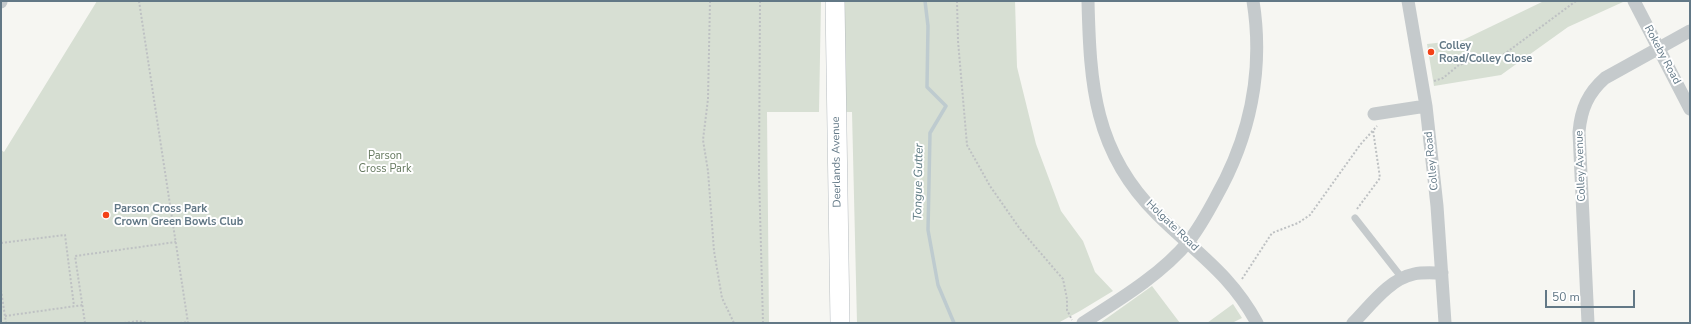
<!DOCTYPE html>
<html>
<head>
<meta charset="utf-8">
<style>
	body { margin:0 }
	#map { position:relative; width:1691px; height:324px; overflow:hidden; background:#f6f6f2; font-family:"Nunito Sans",sans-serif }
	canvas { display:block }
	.frame { position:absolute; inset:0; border:2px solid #627886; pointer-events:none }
	.scale { position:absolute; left:1545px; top:290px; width:90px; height:18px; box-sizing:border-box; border:2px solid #627886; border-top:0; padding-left:5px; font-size:12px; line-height:14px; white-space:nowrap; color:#627886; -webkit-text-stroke:3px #fff; paint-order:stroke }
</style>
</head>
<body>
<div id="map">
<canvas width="1691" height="324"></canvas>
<div class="frame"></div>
<div class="scale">50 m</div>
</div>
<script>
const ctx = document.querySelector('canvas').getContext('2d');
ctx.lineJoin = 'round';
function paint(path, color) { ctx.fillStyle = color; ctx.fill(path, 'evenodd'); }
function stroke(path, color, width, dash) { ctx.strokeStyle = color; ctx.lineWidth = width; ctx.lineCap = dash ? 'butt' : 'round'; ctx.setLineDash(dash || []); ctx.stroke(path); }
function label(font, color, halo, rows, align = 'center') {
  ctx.font = font + ' "Nunito Sans",sans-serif'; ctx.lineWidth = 4; ctx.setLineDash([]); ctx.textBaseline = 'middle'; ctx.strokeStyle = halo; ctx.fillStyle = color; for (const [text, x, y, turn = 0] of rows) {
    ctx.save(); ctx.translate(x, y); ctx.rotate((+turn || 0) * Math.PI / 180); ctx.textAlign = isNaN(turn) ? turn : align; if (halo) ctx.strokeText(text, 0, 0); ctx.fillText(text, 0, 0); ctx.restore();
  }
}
const green = new Path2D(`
	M97,1H821L819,112H767L769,323H1V150L4,152Z
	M843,1H1015L1017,67L1036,144L1061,211L1083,241L1095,272L1113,291L1080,311L1058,323H857L852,112H844Z
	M1544,1L1623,2L1568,27L1501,75L1434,86L1427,44L1463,40Z
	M1152,286L1180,323H1100Z
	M1233,304L1242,318L1232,323H1207Z`);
const stream = new Path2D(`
	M925,1L928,26L927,87L946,106L930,133L928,230L938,285L954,323`);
const path = new Path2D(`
	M139,1L188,323
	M710,1L708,99L703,140L708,171L714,251L722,298L734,323
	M760,1L759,174L763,323
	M957,1L958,41L967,145L990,186L1020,229L1063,279L1067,299V310L1072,320
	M1434,81L1443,78L1459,65L1482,58L1503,55L1576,1
	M1357,209L1380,178L1373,130
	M1,243L65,235L74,306
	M1242,279L1272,233L1298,223L1310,215L1360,145L1377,126
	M1,290L6,323
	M5,316L83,305
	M85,323L75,256L176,242
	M124,323L138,321L149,323
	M180,323L188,322`);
const lane = new Path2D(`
	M1355,218L1402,278`);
const street = new Path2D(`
	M1088,1C1090,84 1094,152 1157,214C1195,252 1230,273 1257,323
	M1408,1L1426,106L1437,206L1445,323
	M1634,1L1690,109
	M1,2V1
	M1374,114L1426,106
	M1083,323C1119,300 1162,274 1189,241C1199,228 1208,212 1216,197C1250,137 1264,70 1253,1
	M1353,323C1370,306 1389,279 1414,274C1423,272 1433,273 1442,273
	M1588,323L1579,132C1581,109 1588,93 1605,78L1690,31`);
const secondary = new Path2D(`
	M835,1L840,323`);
const markers = [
	[1431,52,4,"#f34016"],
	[106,215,4,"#f34016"]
];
const poiNames = [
	["Colley",1439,46],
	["Road/Colley Close",1439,59],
	["Parson Cross Park",114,209],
	["Crown Green Bowls Club",114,222]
];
const streetNames = [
	["Rokeby Road",1662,55,62],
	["Colley Road",1432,161,-96],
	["Deerlands Avenue",837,162,-91],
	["Colley Avenue",1581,166,-92],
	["Holgate Road",1172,226,44]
];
const parkNames = [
	["Parson",385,156],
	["Cross Park",385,169]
];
const waterNames = [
	["Tongue Gutter",919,182,-89]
];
paint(green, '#d7dfd3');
stroke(stream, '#becbcf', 3.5);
stroke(secondary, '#b7bdc1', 20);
stroke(path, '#bec1c3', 2, [2, 2]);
stroke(lane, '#c5cacc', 7);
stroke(street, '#c5cacc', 13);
stroke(secondary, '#fff', 19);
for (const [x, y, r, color] of markers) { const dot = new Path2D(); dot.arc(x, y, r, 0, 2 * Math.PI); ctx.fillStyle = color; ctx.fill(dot); stroke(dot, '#fff', 1.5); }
label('bold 11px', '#627886', '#fff', poiNames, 'left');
label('11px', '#627886', '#fff', streetNames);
label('11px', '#64785e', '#fff', parkNames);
label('italic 12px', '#5e7b83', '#fff', waterNames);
</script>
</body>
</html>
